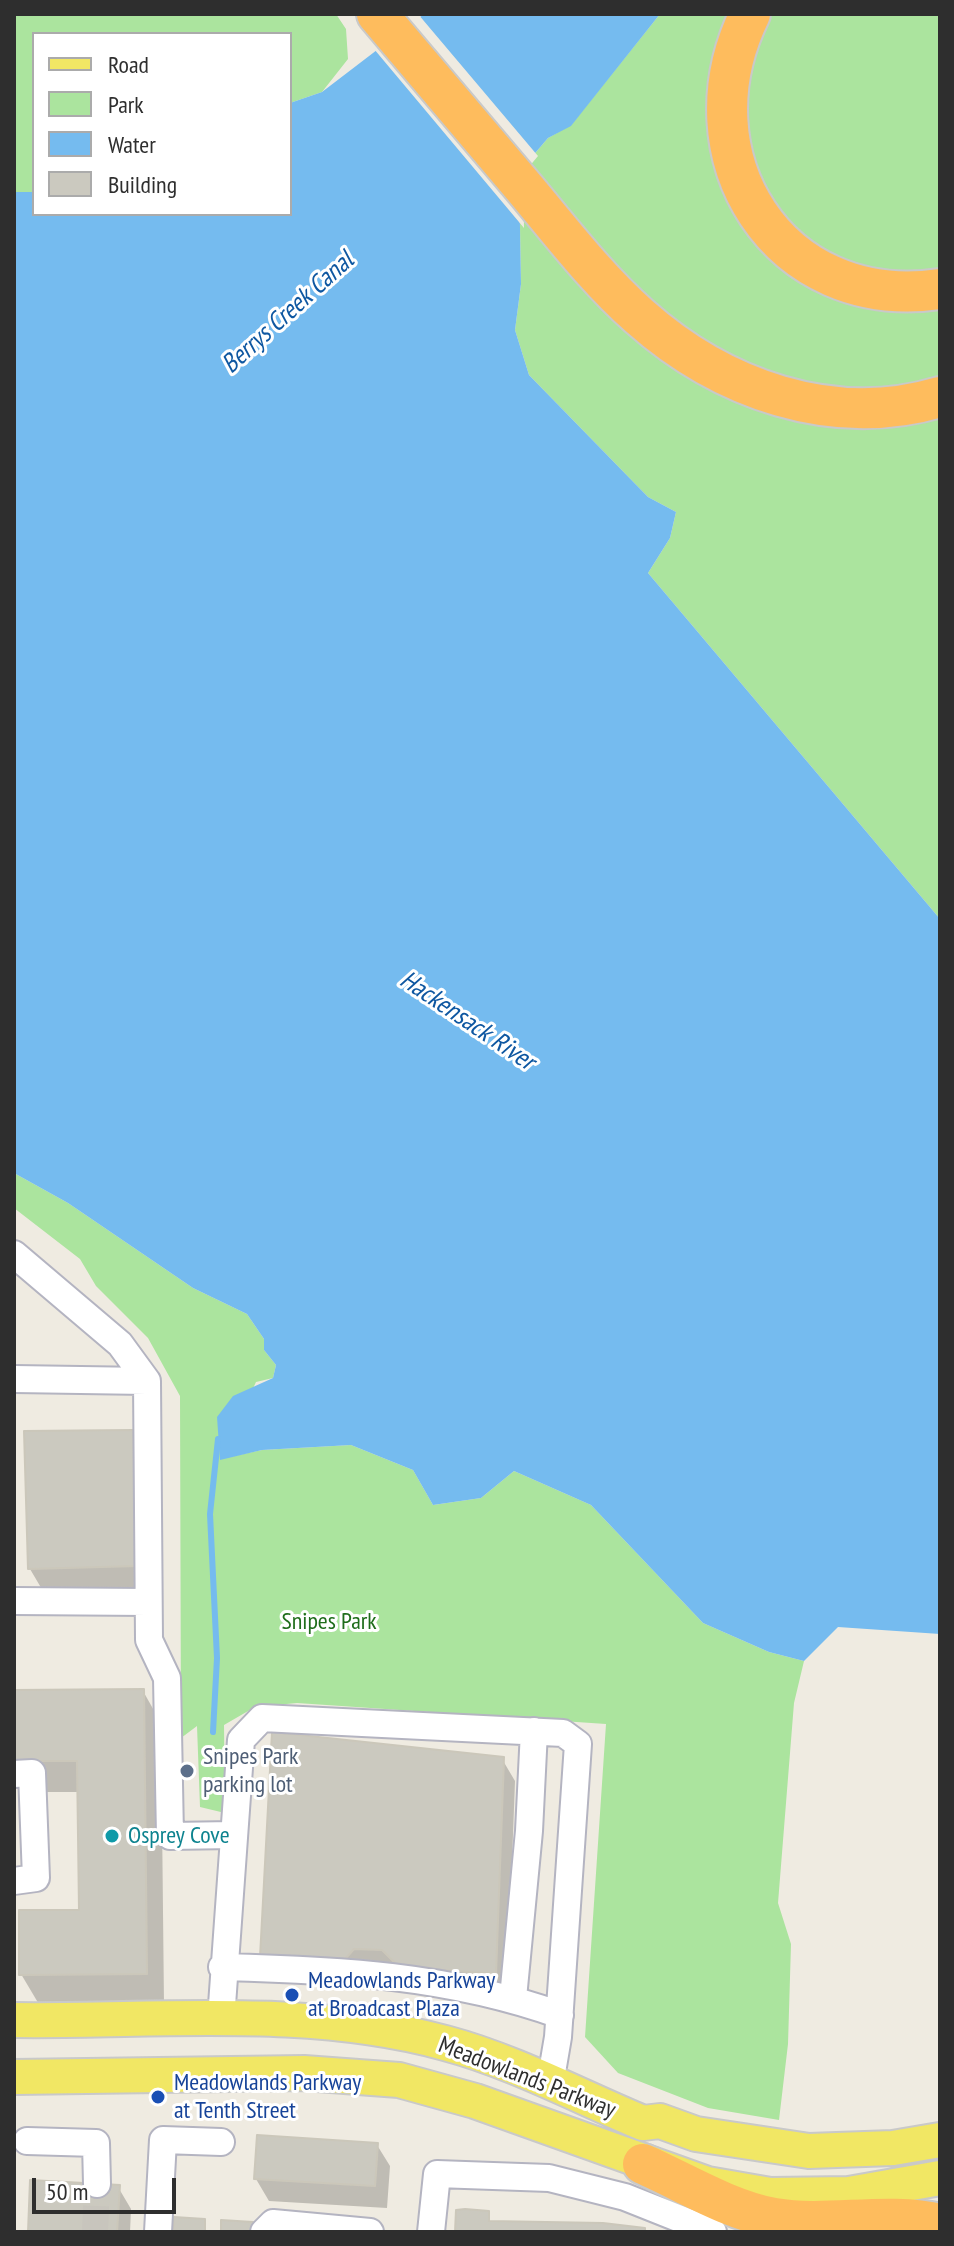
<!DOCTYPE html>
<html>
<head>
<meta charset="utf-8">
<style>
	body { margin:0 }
	#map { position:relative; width:954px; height:2246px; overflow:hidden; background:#efebe1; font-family:"PT Sans Narrow",sans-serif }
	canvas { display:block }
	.frame { position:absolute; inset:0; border:16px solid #2e2e2e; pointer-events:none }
	.legend { position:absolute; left:32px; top:32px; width:260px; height:184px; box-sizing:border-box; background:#fff; border:2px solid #ababab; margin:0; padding:10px 14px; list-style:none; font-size:24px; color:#2e2e2e }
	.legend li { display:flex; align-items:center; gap:16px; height:40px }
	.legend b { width:40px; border:2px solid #ababab }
	.scale { position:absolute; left:32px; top:2178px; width:144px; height:36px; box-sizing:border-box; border:4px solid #2e2e2e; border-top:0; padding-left:10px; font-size:24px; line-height:28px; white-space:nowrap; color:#2e2e2e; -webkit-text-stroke:6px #fff; paint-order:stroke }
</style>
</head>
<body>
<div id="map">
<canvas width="954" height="2246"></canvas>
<div class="frame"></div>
<ul class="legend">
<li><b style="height:10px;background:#f1e764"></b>Road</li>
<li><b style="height:22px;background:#abe49e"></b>Park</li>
<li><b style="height:22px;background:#75bbef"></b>Water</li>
<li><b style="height:22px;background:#cbc9bf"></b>Building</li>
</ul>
<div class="scale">50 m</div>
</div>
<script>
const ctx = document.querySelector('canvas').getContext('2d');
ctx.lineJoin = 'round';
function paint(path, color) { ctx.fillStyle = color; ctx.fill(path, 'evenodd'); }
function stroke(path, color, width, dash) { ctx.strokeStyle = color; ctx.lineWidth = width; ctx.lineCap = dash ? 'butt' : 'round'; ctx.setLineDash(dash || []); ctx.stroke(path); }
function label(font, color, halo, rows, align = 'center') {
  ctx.font = font + ' "PT Sans Narrow",sans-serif'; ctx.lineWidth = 6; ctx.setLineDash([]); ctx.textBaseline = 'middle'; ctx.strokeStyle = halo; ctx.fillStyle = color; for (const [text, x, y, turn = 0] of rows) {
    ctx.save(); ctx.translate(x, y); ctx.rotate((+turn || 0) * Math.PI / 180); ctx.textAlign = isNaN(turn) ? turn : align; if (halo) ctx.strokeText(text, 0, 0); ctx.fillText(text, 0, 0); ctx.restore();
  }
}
const green = new Path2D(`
	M14,14H336L346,29L348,59L322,92L290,103V34H34V192L14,198Z
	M660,14H940V919L648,573L670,538L676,512L648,497L529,375L515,330L521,284L519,172L548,138L571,125Z
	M14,1173L68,1203L193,1288L247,1314L264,1339V1350L276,1365L273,1378L256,1382L220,1459L262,1450L351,1445L413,1470L433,1505L481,1498L514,1471L591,1505L703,1623L769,1652L804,1661L794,1703L778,1903L791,1944L788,2044L779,2120L708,2108L618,2073L585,2037L606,1724L297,1703L255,1707L224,1725L225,1813L200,1807L197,1726L181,1738L180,1396L148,1338L96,1286L80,1259L14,1208Z`);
const water = new Path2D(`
	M424,14H660L571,126L548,138L519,172L521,284L515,330L529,375L648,497L676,512L670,538L648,573L940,919V1634L838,1627L804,1661L769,1652L703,1623L591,1505L514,1471L481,1498L433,1505L413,1470L351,1445L262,1450L220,1460L217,1417L233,1396L273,1378L276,1365L264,1350V1339L247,1314L193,1288L68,1203L14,1173V192H34V214H290V103L322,92Z`);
const pier = new Path2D(`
	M418,14L538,156L523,174L524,228L374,49Z`);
const shadow = new Path2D(`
	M132,1432L145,1454L148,1588L43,1591L30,1569Z
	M143,1691L161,1723L164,2005L40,2006L21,1974L81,1912L80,1792H34L15,1760Z
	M502,1759L515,1781L507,1995L366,1970L352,1987L275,1978Z
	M377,2145L390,2166L387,2208L269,2201L256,2179Z
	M118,2187L131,2209L130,2232H30Z`);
const stream = new Path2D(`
	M213,1732L217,1658L210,1514L218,1439`);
const building = new Path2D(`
	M133,1430L137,1566L28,1569L24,1431Z
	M144,1689L147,1974L19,1975V1910H79L77,1761H14V1690Z
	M272,1732L504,1757L496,1974L399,1967L382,1950L354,1949L339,1966L260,1957Z
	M257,2135L378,2143L375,2186L254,2179Z
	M30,2180L120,2185L117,2232H28Z
	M465,2209L489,2211V2221L603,2223L645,2228V2232H455L456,2210Z
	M174,2217L205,2219V2232H173Z
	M221,2220L253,2222V2232H221Z`);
const minorTunnel = new Path2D(`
	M95,2232L97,2184`);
const minor = new Path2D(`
	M14,1254L120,1344L147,1381L149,1640L167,1678L170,1836L233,1835
	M14,1379L147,1381
	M14,1601L148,1602
	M14,1774L32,1773L36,1878L14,1881
	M222,1967C340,1970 448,1975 560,2015
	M513,1998L529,1831L534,1731
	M221,2019L241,1740L262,1718L563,1733L578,1744L558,2037L550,2084
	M27,2141L96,2143L97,2184
	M158,2232L163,2140L221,2142
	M264,2232L273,2223L370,2232
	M431,2232L437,2174L549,2178L625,2197L713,2232`);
const major = new Path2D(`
	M14,2020C155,2022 307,2005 445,2043C513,2061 578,2096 643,2123L660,2121L696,2134L809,2151L893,2148L940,2140
	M14,2077L304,2073L399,2080L475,2101L707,2184L770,2195L849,2194L940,2178`);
const highway = new Path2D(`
	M377,14C427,73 476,131 526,190C562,233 597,279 639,316C721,389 832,429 940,397
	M750,14C680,156 778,313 940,289
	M643,2164C684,2182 729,2210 774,2218C829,2227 886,2211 940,2224`);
const markers = [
	[187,1771,8,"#5c6f8a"],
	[112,1836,8,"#0f9aa8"],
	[292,1995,8,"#1a4fb4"],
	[158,2097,8,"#1a4fb4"]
];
const parkNames = [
	["Snipes Park",329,1622]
];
const serviceNames = [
	["Snipes Park",203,1757],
	["parking lot",203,1785]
];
const cultureNames = [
	["Osprey Cove",128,1836]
];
const transitNames = [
	["Meadowlands Parkway",308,1981],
	["at Broadcast Plaza",308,2009],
	["Meadowlands Parkway",174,2083],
	["at Tenth Street",174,2111]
];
const streetNames = [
	["Meadowlands Parkway",527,2078,21]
];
const waterNames = [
	["Berrys Creek Canal",288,313,-42],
	["Hackensack River",467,1021,34]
];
paint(green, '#abe49e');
paint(water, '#75bbef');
paint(pier, '#efebe1');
paint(shadow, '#0003');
stroke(stream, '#75bbef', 6);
paint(building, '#cbc9bf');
stroke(building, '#cbc7ba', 2);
stroke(minorTunnel, '#c8c5bd', 26, [26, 13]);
stroke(minor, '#b4b4c1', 30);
stroke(major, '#c9c9c9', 38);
stroke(highway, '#c9c9c9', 44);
stroke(minor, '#fff', 26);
stroke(major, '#f1e764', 34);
stroke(highway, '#febc5d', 40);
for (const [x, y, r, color] of markers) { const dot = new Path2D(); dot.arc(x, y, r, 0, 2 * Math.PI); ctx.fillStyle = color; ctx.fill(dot); stroke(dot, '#fff', 3); }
label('24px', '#1f6d1b', '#fff', parkNames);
label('24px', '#4e5e75', '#fff', serviceNames, 'left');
label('24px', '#0d838f', '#fff', cultureNames, 'left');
label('24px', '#164399', '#fff', transitNames, 'left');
label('24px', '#2e2e2e', '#fff', streetNames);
label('italic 26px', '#0e57a1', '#fff', waterNames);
</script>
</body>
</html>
